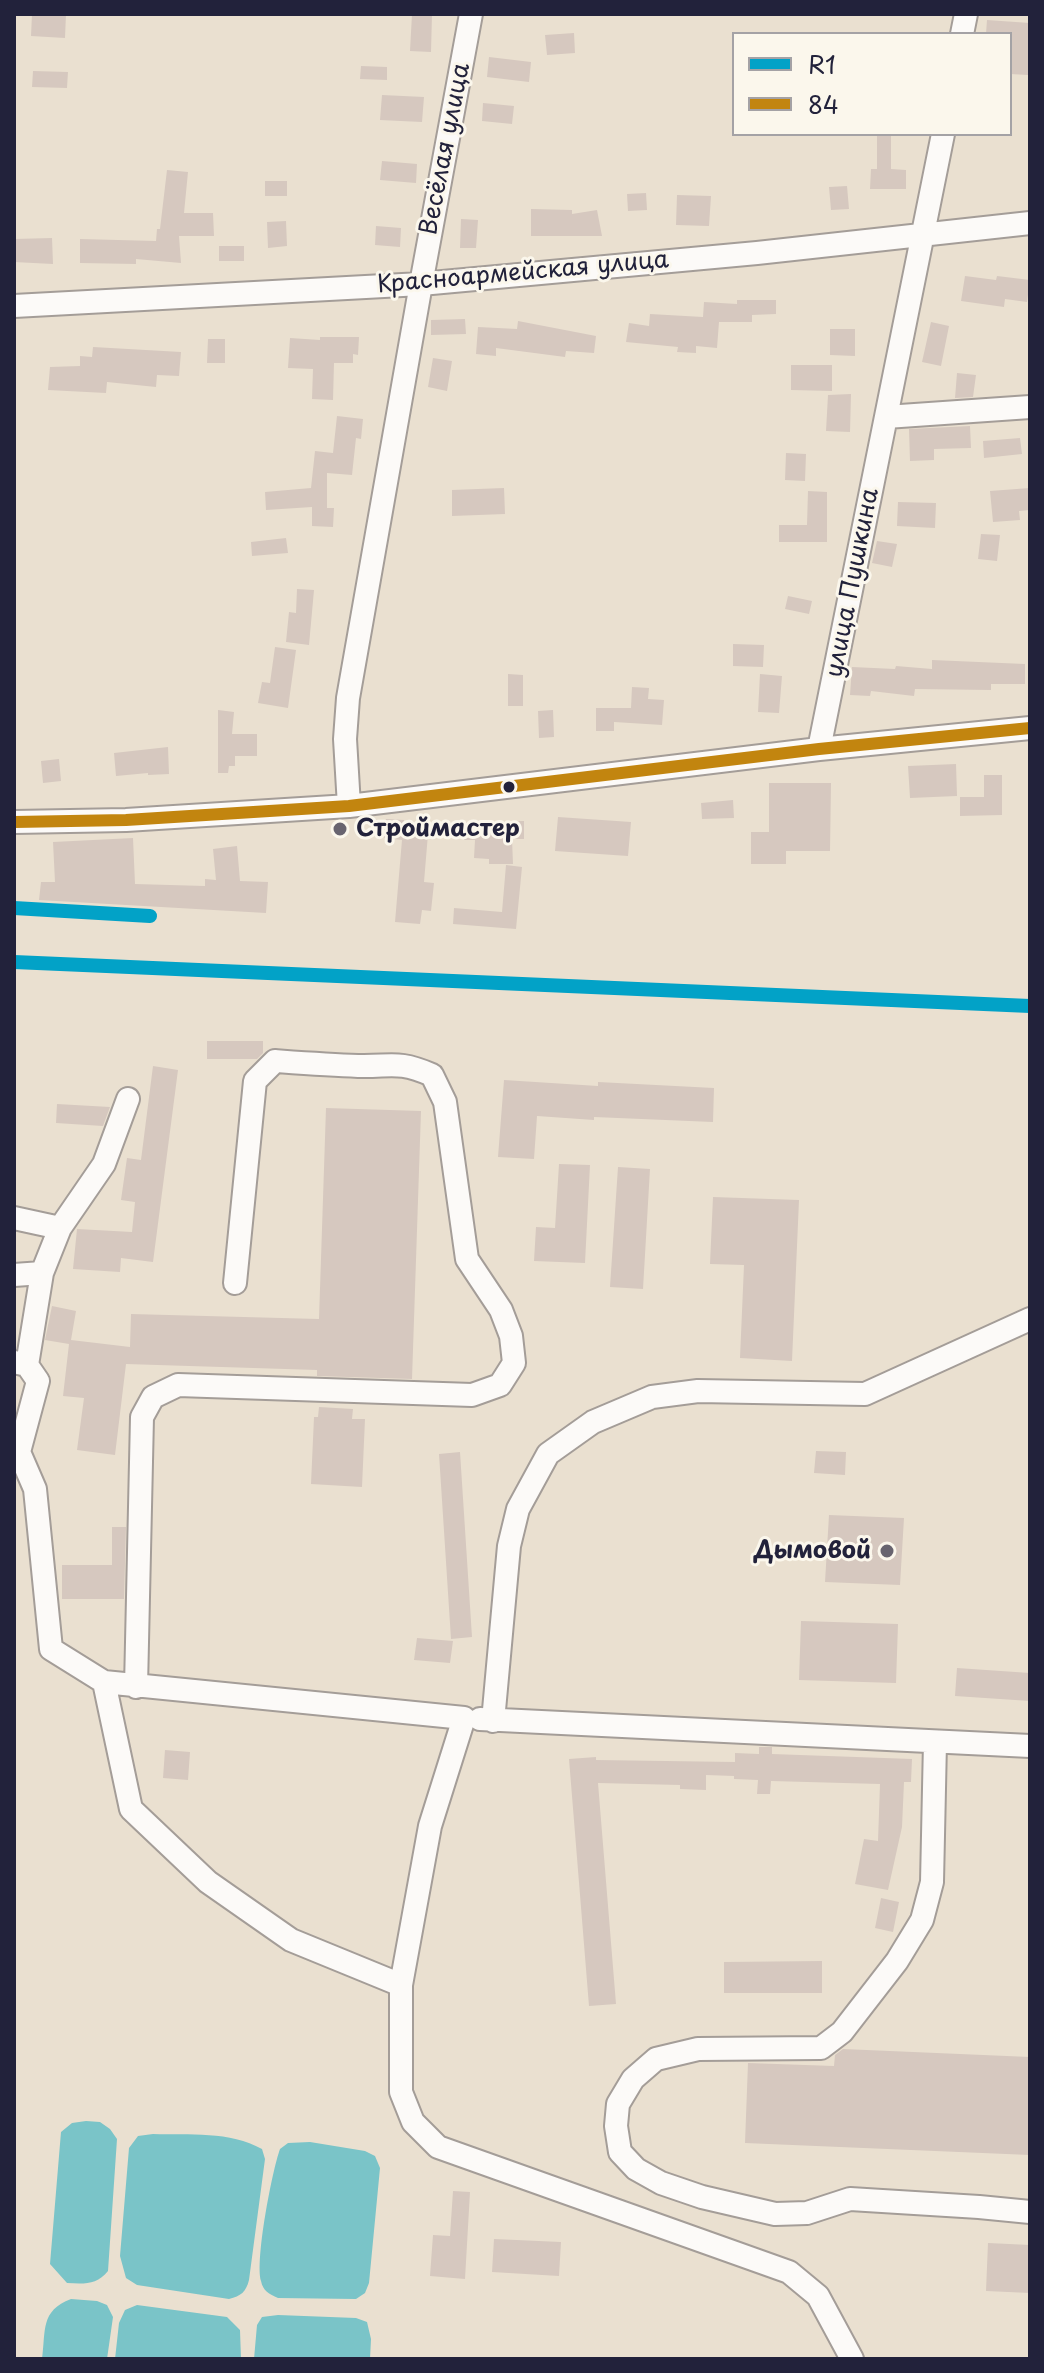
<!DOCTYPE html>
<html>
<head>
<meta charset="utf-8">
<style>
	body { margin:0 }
	#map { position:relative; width:1044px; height:2373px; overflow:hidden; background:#eae0d0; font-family:"Playpen Sans",sans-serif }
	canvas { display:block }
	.frame { position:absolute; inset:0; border:16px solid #22223b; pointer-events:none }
	.legend { position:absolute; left:732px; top:32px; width:280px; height:104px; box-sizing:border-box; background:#fbf7ec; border:2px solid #a4a2a5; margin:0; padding:10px 14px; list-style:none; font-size:24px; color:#22223b }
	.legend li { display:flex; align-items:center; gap:16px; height:40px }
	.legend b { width:40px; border:2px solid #a4a2a5 }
</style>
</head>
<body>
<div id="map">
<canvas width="1044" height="2373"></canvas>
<div class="frame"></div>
<ul class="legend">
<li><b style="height:10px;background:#02a2c7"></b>R1</li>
<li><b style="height:10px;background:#c2850f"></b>84</li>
</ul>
</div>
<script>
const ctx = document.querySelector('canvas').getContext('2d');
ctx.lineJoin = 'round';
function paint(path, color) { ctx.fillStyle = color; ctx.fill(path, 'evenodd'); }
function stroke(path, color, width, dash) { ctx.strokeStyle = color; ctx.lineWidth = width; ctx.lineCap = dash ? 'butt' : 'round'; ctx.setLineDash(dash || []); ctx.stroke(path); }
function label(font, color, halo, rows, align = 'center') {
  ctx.font = font + ' "Playpen Sans",sans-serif'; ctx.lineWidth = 6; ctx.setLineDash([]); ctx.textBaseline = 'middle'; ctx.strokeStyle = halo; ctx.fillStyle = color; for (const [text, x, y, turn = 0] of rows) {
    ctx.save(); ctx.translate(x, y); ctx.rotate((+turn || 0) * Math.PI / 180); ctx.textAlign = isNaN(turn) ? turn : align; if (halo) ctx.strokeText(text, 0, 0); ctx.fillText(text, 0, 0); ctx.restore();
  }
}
const water = new Path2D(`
	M86,2121L100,2122L110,2129L117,2139L108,2271C97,2285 84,2284 67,2283L50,2264L61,2132L72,2123Z
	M153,2134C189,2135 230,2131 262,2149L265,2159L249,2280C246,2292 241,2296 229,2299L137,2285L126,2278L120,2256L129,2148L138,2136Z
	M310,2142L365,2151L375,2156L380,2168L369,2283L365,2293L356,2299L278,2298C269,2294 263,2291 261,2281C255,2260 272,2171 280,2149L288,2143Z
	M71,2299L97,2301L107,2305L113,2317L107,2359H42C46,2330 40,2311 71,2299Z
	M137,2305L227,2317L240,2330L241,2359H115L119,2323L125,2310Z
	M278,2315L356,2318L367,2322L371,2339L370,2359H254L257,2325L262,2317Z`);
const building = new Path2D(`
	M32,14H66L65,38L31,36Z
	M412,14H432L431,52L410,51Z
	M987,20L1030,23L1028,75L1010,74V34H986Z
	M574,33L575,53L547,55L545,35Z
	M489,57L531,62L529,82L487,77Z
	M361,66L387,67V80L360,79Z
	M33,71L68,72L67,88L32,87Z
	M382,95L424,97L422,122L380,120Z
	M483,103L514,106L512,124L482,121Z
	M877,134H891V169L906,170V189H870L871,169H877Z
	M382,161L417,164L416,183L380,180Z
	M167,170L188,172L184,213H213L214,236H179L181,263L136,259V264L80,263V239L156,241L157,229H160Z
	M265,181H287V196H265Z
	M847,186L849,209L831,210L829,187Z
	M646,193L647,210L628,211L627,194Z
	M677,195L711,196L709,226L676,225Z
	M531,209L572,210V214L597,210L602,236H531Z
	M461,219L478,220L476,248H460Z
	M286,221L287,246L268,248L267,222Z
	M376,226L401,228L400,247L375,245Z
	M52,238L53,264L14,262V239Z
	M219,246H244V261H219Z
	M965,276L996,280L997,276L1030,280L1027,302L1005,299L1004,307L961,301Z
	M737,300H776V314L752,315V322H719L717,348L696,346V353L677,352L678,347L626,342L629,323L649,326L650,314L703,317L704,302L737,304Z
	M465,319L466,334L431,335V320Z
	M518,321L596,336L594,353L566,351L565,357L496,348V356L476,354L478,327L517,329Z
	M931,322L949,326L941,366L922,362Z
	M830,329H855V356L830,355Z
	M320,337H359L358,355L353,354V363H334L333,400L312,399L313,369L288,368L290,338L320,340Z
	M208,339H225V363H207Z
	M93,347L181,352L179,376L157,375L156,387L107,382L106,393L48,390L50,367L80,366V356L92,357Z
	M433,358L452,361L447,391L428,387Z
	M791,365H832V391L791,390Z
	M957,373L976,375L973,397L955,398Z
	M851,394L850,432L826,431L828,395Z
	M337,416L363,419L361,439L356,438L352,475L327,473V508H334L333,527L312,526V507L266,510L265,492L311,488L315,451L333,453Z
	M970,426L971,448L934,449V460L910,461L909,429Z
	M1020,438L1022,454L984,458L983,441Z
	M786,453L806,454L805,481L785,480Z
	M504,488L505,514L452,516V490Z
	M1030,488V510L1019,511L1020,520L993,522L990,491Z
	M808,491L827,492V542H779V525H807Z
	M898,502L936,503L935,528L897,526Z
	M981,534L1000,535L997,561L978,559Z
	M286,538L288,553L252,556L251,542Z
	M877,541L897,544L892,567L872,563Z
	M297,589L314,590L309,645L286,642L289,612L296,613Z
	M788,596L812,601L809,614L785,609Z
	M733,644L764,645L763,667L733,666Z
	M275,647L296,650L288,708L258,703L262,682L270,683Z
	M932,660L1025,664V684H991V690L915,689L914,696L871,691L870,696L850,695L852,667L895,669L896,666L932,669Z
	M508,674L523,675V706H508Z
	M760,674L782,676L779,713L758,712Z
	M632,687L649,688L648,699L664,700L662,725L614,722V731H596V708H631Z
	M218,710L234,712L232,734H257V756H235V766H229L228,773H218Z
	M553,710L554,737L539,738L538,711Z
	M168,747L169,774L148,775V773L116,776L114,753Z
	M59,759L61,781L43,783L41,761Z
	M956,764L957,796L910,798L908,766Z
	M984,775H1002V815L960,816V797H984Z
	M769,783H831L830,851H786V864H751V832H769Z
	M733,800L734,818L702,819L701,803Z
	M558,817L631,822L628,856L555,851Z
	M386,819L404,820L403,838V832L428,834L424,882L434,883L431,911L422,910L420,924L395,922L402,840L384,838Z
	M524,821V839H512L513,864H489V859L474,858L475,840H464V822Z
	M133,838L135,884L205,886V879L216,880L213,849L237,846L240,881L268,882L266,913L39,900L41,882H55L53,842Z
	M506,865L522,867L516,929L453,924L454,908L502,912Z
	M207,1041H263V1053L257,1059H207Z
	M153,1066L178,1070L153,1262L121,1258L120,1272L73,1269L77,1229L132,1232L135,1202L121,1200L127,1158L141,1160Z
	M504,1080L598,1086V1082L714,1088L713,1122L594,1117V1120L537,1116L534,1159L498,1157Z
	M57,1104L110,1107L103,1126L56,1123Z
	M326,1108L421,1111L412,1379L317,1376V1370L126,1364L115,1455L77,1450L84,1398L63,1396L69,1344L45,1340L52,1306L76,1311L71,1340L130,1347L131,1314L319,1319Z
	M559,1164L590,1165L585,1263L534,1261L536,1227L555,1228Z
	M618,1167L650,1169L643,1289L610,1287Z
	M713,1197L799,1200L792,1361L740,1358L744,1265L710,1264Z
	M319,1407L353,1409L352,1419H365L362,1487L311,1484L314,1417H318Z
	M816,1451L846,1452L845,1475L814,1473Z
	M460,1452L472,1637L451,1639L439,1454Z
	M829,1515L904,1518L900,1585L825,1582Z
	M112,1527H126L124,1599H62V1565H112Z
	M801,1621L898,1624L896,1683L799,1680Z
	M417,1638L453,1641L450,1663L414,1660Z
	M957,1668L1030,1673V1701L955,1696Z
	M759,1747H772V1754L912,1759L911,1782H904L902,1827L888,1890L855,1884L864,1839L878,1841L880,1784L771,1781L770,1794H757L758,1780L734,1779V1776L706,1775V1790L680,1789V1785L598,1783L616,2004L589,2006L569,1759L596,1757V1760L735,1762V1753L759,1754Z
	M165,1750L190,1752L188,1780L163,1778Z
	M881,1898L899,1902L893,1932L875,1928Z
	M822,1961V1993H724V1962Z
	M843,2049L1030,2057V2155L745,2143L748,2063L834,2066L835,2055Z
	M453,2191L470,2192L465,2279L430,2276L433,2235L450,2236Z
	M494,2239L561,2242L559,2276L492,2272Z
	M988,2243L1030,2245V2293L986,2291Z`);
const minor = new Path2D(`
	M962,34L966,14
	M14,306L421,284L757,253L1030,223
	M886,417L1030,407
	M819,749L943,134
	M349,806L345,739L348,698L421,284L471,14
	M14,822L126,820L349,806L819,749L1030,728
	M14,1218L60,1228
	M14,1275L42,1273
	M14,1362L27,1365L38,1381L19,1452
	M27,1365L42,1273L60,1228L104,1164L128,1099
	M14,1448L19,1452L35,1489L51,1649L104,1682L464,1718L430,1826L401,1985V2092L413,2122L438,2147L789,2272L818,2296L852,2359
	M104,1682L131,1809L208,1882L291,1940L401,1985
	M136,1687L142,1417L153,1397L178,1385L472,1395L500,1385L514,1363L511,1336L501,1310L467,1259L445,1102L432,1075C397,1060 392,1067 358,1066C330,1065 303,1063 275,1061L255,1081L235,1283
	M480,1719L1030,1746
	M493,1721L509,1546L518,1509L548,1454L593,1422L652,1397L698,1391L865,1394L1030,1319
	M935,1742L932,1882L922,1920L897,1961L842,2032L821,2048L698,2049L656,2059L633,2079L618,2104L616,2126L620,2152L636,2169L661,2183L702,2197L775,2214L807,2213L850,2199L979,2207L1030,2212`);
const bus1 = new Path2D(`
	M14,822L126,820L349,806L819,749L1030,728`);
const rail1 = new Path2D(`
	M14,908L150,916
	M14,962L1030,1006`);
const markers = [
	[509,787,7,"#22223b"],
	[340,829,8,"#68646f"],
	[887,1551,8,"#68646f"]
];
const streetNames = [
	["Весёлая улица",446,149,-79],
	["Красноармейская улица",523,273,-5],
	["улица Пушкина",853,583,-79]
];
const poiNames = [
	["Строймастер",356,829],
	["Дымовой",871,1551,"right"]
];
paint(water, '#7ac4c8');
paint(building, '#d6c8bf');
stroke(minor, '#a49d98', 26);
stroke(minor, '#fcfaf8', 22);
stroke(bus1, '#c2850f', 12);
stroke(rail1, '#02a2c7', 14);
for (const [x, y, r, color] of markers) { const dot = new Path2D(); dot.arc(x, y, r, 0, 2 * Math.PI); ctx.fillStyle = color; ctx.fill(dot); stroke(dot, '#fbf7ec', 3); }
label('24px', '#22223b', '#fbf7ec', streetNames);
label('bold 24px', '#22223b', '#fbf7ec', poiNames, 'left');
</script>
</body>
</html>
